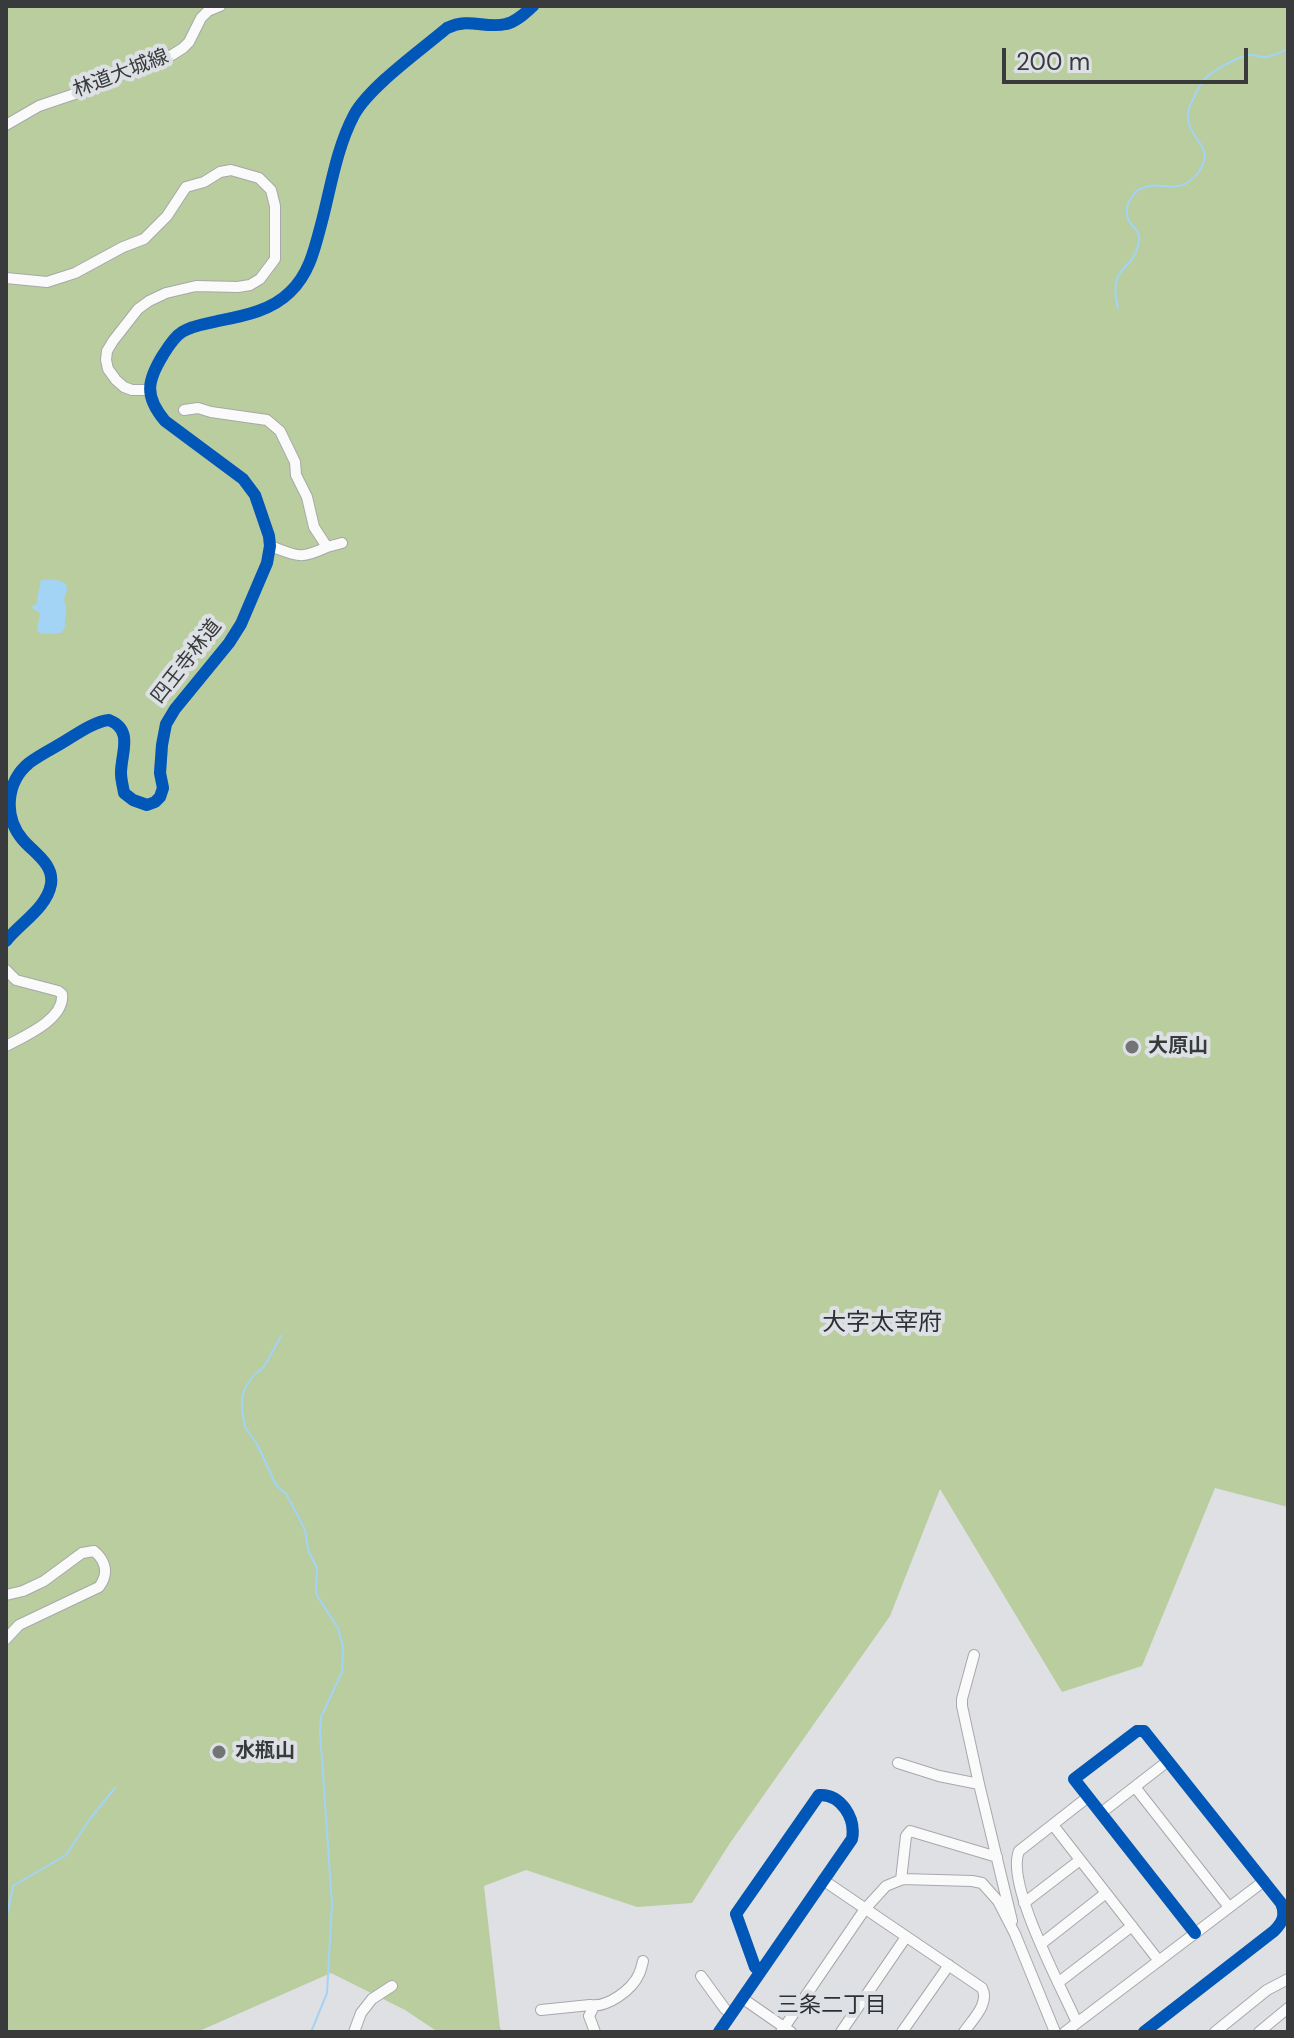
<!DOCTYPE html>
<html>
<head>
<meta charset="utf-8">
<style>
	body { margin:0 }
	#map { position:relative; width:1294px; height:2038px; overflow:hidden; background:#dee0e3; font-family:"DM Sans",sans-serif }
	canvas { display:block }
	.frame { position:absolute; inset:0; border:8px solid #383a3b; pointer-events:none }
	.scale { position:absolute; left:1002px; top:48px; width:246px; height:36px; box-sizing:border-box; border:4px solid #383a3b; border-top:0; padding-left:10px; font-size:24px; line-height:28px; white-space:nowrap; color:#383a3b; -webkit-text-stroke:6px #dde0e4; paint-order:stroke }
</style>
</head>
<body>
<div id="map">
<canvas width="1294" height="2038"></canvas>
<div class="frame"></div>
<div class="scale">200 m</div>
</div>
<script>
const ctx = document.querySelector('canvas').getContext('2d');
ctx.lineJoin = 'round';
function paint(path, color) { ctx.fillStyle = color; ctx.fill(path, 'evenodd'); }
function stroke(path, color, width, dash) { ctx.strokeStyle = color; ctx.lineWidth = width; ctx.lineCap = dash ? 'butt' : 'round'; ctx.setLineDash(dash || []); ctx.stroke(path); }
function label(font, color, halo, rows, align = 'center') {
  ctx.font = font + ' "DM Sans","Noto Sans JP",sans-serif'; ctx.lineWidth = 8; ctx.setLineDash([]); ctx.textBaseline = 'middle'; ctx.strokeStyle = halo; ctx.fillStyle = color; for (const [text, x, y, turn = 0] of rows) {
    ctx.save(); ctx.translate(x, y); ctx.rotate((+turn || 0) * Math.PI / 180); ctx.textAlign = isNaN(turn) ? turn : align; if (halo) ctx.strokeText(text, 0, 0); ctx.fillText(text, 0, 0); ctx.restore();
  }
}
const forest = new Path2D(`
	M6,6H1288V1507L1215,1488L1142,1666L1062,1692L940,1489L890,1616L730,1843L692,1903L637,1907L526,1870L484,1886L500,2028L503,2032H438L405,2010L331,1973L197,2032H6Z`);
const water = new Path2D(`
	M41,580C48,580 64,578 67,587C68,591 64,596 64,600C65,603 66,605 66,607C67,615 64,619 65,627L61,633L42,634L37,631L40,613L32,608L33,605H36Z`);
const stream = new Path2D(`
	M1118,308C1107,263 1133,274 1139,242C1141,231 1134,229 1129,221C1123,209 1130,195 1140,189C1160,178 1178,198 1197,174C1218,148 1190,141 1188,119C1187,110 1191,103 1195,95C1198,88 1203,80 1209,75C1216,69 1237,58 1247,55C1253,54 1259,57 1265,57C1274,56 1281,53 1288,48
	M281,1336L264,1367L254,1375L246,1386L242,1398V1411L245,1427L257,1444L276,1485L287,1495L305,1530L308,1550L317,1568L316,1594L338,1628L343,1646L342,1672L321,1717L320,1731L332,1904L327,1993L311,2032
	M6,1920L13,1886L66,1855L89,1820L115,1788`);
const minor = new Path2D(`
	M6,125L39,106L104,84L134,68L172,55L183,48L189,42L201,18L208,11L220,6
	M6,278L47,282L75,273L123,247L144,239L167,216L186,187L204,182L220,172L231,170L259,178L271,190L275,206V259L260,279L250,285L238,287L196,286L166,293L149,301L138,309L113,341L107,351L106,360L108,369L116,380L124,387L132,390H150
	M184,410L198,408L211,412L267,420L280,431L295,462L296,475L307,497L314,527L327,547C299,560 298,556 270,546
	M327,547L342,543
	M6,941C20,923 47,908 51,884C54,864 34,853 23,840C3,817 6,782 29,763C37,757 46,752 55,747C70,739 93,721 109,720C134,730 121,753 121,773C121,780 123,786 124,793L133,800L147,805L155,802L160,797L163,788L160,773L162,745L166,724L175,709L229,643L241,624L267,563L270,546L269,536L255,495L243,479L165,421C144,396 147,381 163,355C168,347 174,337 182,332C193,325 206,324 218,321C243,316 271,311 290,292C310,273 315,247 322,221C331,186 337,147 354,115C369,87 421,50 447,28C470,17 484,29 506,24C516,22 525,13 533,6
	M6,970L16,980L58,991L62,994C65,1019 25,1036 6,1046
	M6,1595L23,1591L44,1581L82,1553L94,1551C106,1561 109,1574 99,1587L19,1625L6,1639
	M974,1655L962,1699V1706L979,1784L1012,1921
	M898,1763L939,1776L979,1784
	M1135,1787L1229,1907
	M1101,1813L1168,1761
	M1053,1825L1159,1961
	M823,1880L982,1988C990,2003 973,2019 964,2032
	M901,1880L906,1836L910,1831L997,1857
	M1024,1903L1080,1860
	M1041,1944L1106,1893
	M701,1976L725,2009L731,2014
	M1059,1982L1132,1926
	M742,1998L791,2032
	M594,2006L589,2016L595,2032
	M541,2010L590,2005C607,2008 632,1990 639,1974C641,1970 642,1965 643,1961
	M1077,2023C1062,1988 1005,1884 1019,1851L1088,1797
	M354,2032L361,2013L372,1999L392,1986
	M719,2032L852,1839C856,1818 841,1794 819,1795L736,1914L755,1967L760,1971
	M781,2032L865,1909L886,1886L903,1879L972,1881L982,1883L998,1901L1015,1934L1055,2032
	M841,2032L906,1937
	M902,2032L949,1965
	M1065,2032L1264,1881
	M1144,2032L1274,1931C1283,1922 1286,1915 1281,1903L1144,1731H1137L1074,1779L1195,1933
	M1215,2032L1267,1990L1288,1979
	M1259,2032L1288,2008`);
const cycleway = new Path2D(`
	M6,941C20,923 47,908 51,884C54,864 34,853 23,840C3,817 6,782 29,763C37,757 46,752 55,747C70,739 93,721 109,720C134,730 121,753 121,773C121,780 123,786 124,793L133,800L147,805L155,802L160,797L163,788L160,773L162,745L166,724L175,709L229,643L241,624L267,563L270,546L269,536L255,495L243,479L165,421C144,396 147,381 163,355C168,347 174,337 182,332C193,325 206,324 218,321C243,316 271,311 290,292C310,273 315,247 322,221C331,186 337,147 354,115C369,87 421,50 447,28C470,17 484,29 506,24C516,22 525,13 533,6
	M719,2032L852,1839C856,1818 841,1794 819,1795L736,1914L755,1967L760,1971
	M1144,2032L1274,1931C1283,1922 1286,1915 1281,1903L1144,1731H1137L1074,1779L1195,1933`);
const markers = [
	[1132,1047,8,"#727476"],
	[219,1752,8,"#727476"]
];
const streetNames = [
	["林道大城線",121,74,-21],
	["四王寺林道",187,662,-52]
];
const poiNames = [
	["大原山",1148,1047],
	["水瓶山",235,1752]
];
const neighbourhoodNames = [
	["三条二丁目",832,2006]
];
const quarterNames = [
	["大字太宰府",882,1324]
];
paint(forest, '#b9cd9f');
paint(water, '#a3d4f6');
stroke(stream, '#a3d4f6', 2);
stroke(minor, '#a6a8aa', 12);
stroke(minor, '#fafafb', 10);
stroke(cycleway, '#0057b8', 12);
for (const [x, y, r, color] of markers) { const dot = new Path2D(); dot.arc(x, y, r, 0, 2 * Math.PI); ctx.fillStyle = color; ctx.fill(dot); stroke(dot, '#dde0e4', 3); }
label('20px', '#383a3b', '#dde0e4', streetNames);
label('bold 20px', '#383a3b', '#dde0e4', poiNames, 'left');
label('22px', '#2e3033', '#dde0e4', neighbourhoodNames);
label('24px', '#2e3033', '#dde0e4', quarterNames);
</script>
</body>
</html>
